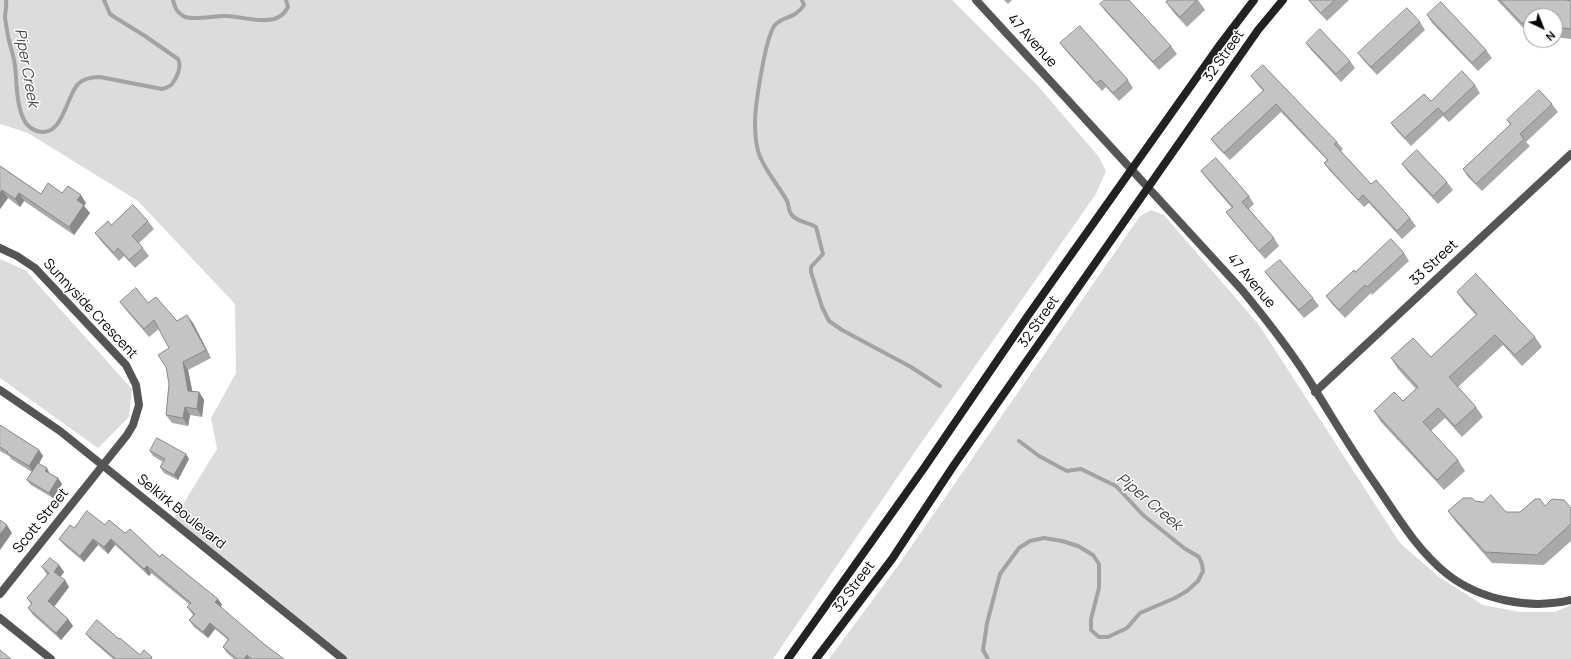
<!DOCTYPE html>
<html>
<head>
<meta charset="utf-8">
<style>
	body { margin:0 }
	#map { position:relative; width:1571px; height:659px; overflow:hidden; background:#fff; font-family:Manrope,sans-serif }
	canvas { display:block }
	.north { position:absolute; left:1523px; top:8px; width:40px; height:40px; box-sizing:border-box; background:#fff; border:1px solid #999; border-radius:50%; rotate:137deg; font-size:11px; font-weight:700; line-height:16px; text-align:center; color:#000 }
	.north::after { content:''; display:block; margin:auto; width:14px; height:18px; background:#000; clip-path:polygon(50% 0,100% 100%,50% 72%,0 100%) }
</style>
</head>
<body>
<div id="map">
<canvas width="1571" height="659"></canvas>
<div class="north">N</div>
</div>
<script>
const ctx = document.querySelector('canvas').getContext('2d');
ctx.lineJoin = 'round';
function paint(path, color) { ctx.fillStyle = color; ctx.fill(path, 'evenodd'); }
function stroke(path, color, width, dash) { ctx.strokeStyle = color; ctx.lineWidth = width; ctx.lineCap = dash ? 'butt' : 'round'; ctx.setLineDash(dash || []); ctx.stroke(path); }
function label(font, color, halo, rows, align = 'center') {
  ctx.font = font + ' Manrope,sans-serif'; ctx.lineWidth = 3; ctx.setLineDash([]); ctx.textBaseline = 'middle'; ctx.strokeStyle = halo; ctx.fillStyle = color; for (const [text, x, y, turn = 0] of rows) {
    ctx.save(); ctx.translate(x, y); ctx.rotate((+turn || 0) * Math.PI / 180); ctx.textAlign = isNaN(turn) ? turn : align; if (halo) ctx.strokeText(text, 0, 0); ctx.fillText(text, 0, 0); ctx.restore();
  }
}
const green = new Path2D(`
	M0,0H952L1038,86L1099,157L1106,171L1096,194L912,456L773,659H343L172,522L217,449L211,418L236,373L235,304L138,201L28,133L0,124Z
	M1151,210L1164,215L1259,325L1400,543L1439,577L1483,605L1520,612H1555L1571,605V659H829L897,567L1140,216Z
	M0,259L25,270L132,389L129,417L98,448L0,378Z`);
const stream = new Path2D(`
	M6,0C7,6 5,12 5,18C6,24 7,30 8,36C10,46 14,56 15,66C17,83 16,104 24,120C27,126 31,129 37,131C63,139 66,96 78,84C84,78 92,77 100,77L162,89C165,88 170,87 172,84C177,78 182,66 178,59L145,36L116,18L110,14L104,0
	M173,0C175,8 177,13 185,17C195,20 214,16 225,16C241,16 258,23 274,19C281,17 285,13 288,7L286,0
	M802,0L804,5C794,20 784,15 775,25C765,37 755,107 755,123C755,132 756,143 758,151C763,169 778,184 787,201C789,205 788,211 792,215C797,222 808,222 816,227L823,254L811,267V272L822,307L829,321L842,330L911,367L940,386
	M988,659L983,650L987,623L1000,574L1019,548L1030,541L1044,538L1062,541L1078,546L1093,555L1099,564V588L1091,619V630L1099,637H1108L1127,628L1140,613L1175,598L1187,591L1198,581L1203,571L1202,564L1199,557L1184,548L1143,515L1116,486L1081,469L1067,471L1063,469L1039,456L1019,441`);
const minor = new Path2D(`
	M0,248L17,256L35,268L126,365L136,385L139,405L133,425L127,435L0,594
	M0,390L60,431L343,659
	M1315,392L1571,154
	M0,618L51,659`);
const tertiary = new Path2D(`
	M976,0L1242,290C1265,318 1288,347 1307,377C1330,413 1351,450 1376,485C1397,516 1417,550 1447,574C1480,600 1530,610 1571,600`);
const secondary = new Path2D(`
	M788,659L924,468L1027,317L1219,46L1254,0
	M816,659L892,559L954,465L1140,199L1258,30L1283,0`);
const wall = new Path2D(`
	M1004,0H1012L1008,4Z
	M1169,0H1198L1205,10L1187,27L1174,13L1166,2Z
	M1309,0H1349L1327,21L1314,7Z
	M1497,0H1566L1571,1V39L1555,37V16H1531V34H1529Z
	M1100,4L1171,46L1177,54L1159,70L1106,12Z
	M1427,15L1486,50L1492,58L1478,71L1432,23Z
	M1420,22L1425,30L1377,75L1364,61L1358,53Z
	M1060,43L1128,80L1133,88L1119,101L1106,87L1102,91L1066,51Z
	M1306,43L1350,61L1355,68L1341,82L1311,50Z
	M1251,76L1337,142L1343,149L1341,151L1371,184L1410,218L1416,226L1402,239L1369,203L1364,207L1330,171L1324,163L1327,160L1281,112L1230,160L1217,147L1211,139L1263,91L1257,84Z
	M1475,85L1480,93L1449,122L1443,116L1411,146L1397,131L1391,123L1431,101Z
	M1552,104L1558,112L1526,142L1530,146L1482,191L1468,177L1463,169L1510,125L1507,120Z
	M1402,164L1447,182L1453,190L1438,204L1408,172Z
	M0,166L41,194L62,193L86,203L84,206L90,213L74,235L24,201L20,207L8,198L0,209Z
	M1201,171L1249,196L1254,204L1249,209L1274,238L1279,246L1265,259L1232,220L1226,212L1232,208L1207,179Z
	M148,221L154,229L139,243L149,256L135,268L124,256L119,261L101,241L95,233L111,225Z
	M1404,253L1409,261L1372,295L1371,293L1345,318L1332,304L1326,296L1355,272Z
	M1265,272L1313,298L1319,306L1304,318L1271,280Z
	M1457,292L1535,337L1542,347L1522,366L1503,345L1458,387L1476,407L1483,417L1462,437L1445,418L1431,431L1458,460L1465,471L1444,490L1381,422L1374,411L1403,401L1416,389L1398,369L1391,358L1431,357L1476,315L1464,302Z
	M120,302L148,303L177,321L193,323L211,358L188,370L192,391L199,392L204,400L202,417L190,415L188,426L172,423L166,415L169,384V348L159,329L149,337L126,310Z
	M0,425L39,450L43,456L39,464L50,474L58,478L62,484L53,498L31,485L27,480L32,472L11,459L9,456L0,451Z
	M150,451L189,459L178,480L164,473L160,467L163,462L153,456Z
	M1475,501L1506,512H1520L1545,506L1571,508V541L1544,565L1492,563L1455,521L1448,511Z
	M105,525L125,533L160,557L218,599L222,605L220,607L264,644L284,659H234L227,653L223,647L228,640L215,629L208,638L194,627L189,620L193,615L187,607L189,604L151,573L149,576L115,545L108,554L98,545L84,562L64,545L59,539L74,528Z
	M59,565L64,572L60,577L65,580L69,587L54,607L68,619L73,626L61,640L33,615L28,608L31,604L27,598L47,575L42,567Z
	M86,634L119,639L140,655L153,659H113L90,639Z`);
const shadedWall = new Path2D(`
	M2,190L8,198L0,209V193Z
	M19,193L24,201L20,207L15,199Z
	M81,195L86,203L84,206L90,213L74,235L69,227L77,200Z
	M187,315L193,323L211,358L206,350Z
	M183,362L188,370L194,399L188,391Z
	M199,392L204,400L202,417L197,409Z
	M185,407L190,415L188,426L183,418Z
	M39,450L43,456L33,473L29,466Z
	M186,454L189,459L178,480L174,475Z
	M47,468L50,474L45,471Z
	M58,478L62,484L53,498L49,493Z
	M7,525L12,533L0,550V534Z
	M93,539L98,545L84,562L80,556Z
	M111,539L115,545L108,554L104,547Z
	M59,565L64,572L59,579L54,572Z
	M147,566L151,573L149,576L144,569Z
	M65,580L69,587L53,608L48,601Z
	M218,599L222,605L219,609L215,602Z
	M68,619L73,626L61,640L56,633Z
	M210,623L215,629L208,638L203,632Z
	M247,655L249,659H244Z`);
const building = new Path2D(`
	M1105,0H1129L1171,46L1153,62L1100,4Z
	M1169,0H1197L1180,17L1166,2Z
	M1309,0H1335L1321,13Z
	M1500,0H1566L1571,1V29L1555,27V16H1531V24L1522,23Z
	M1441,2L1486,50L1472,63L1427,15Z
	M1407,8L1420,22L1371,67L1358,53Z
	M1080,26L1128,80L1113,93L1101,80L1096,83L1060,43Z
	M1320,29L1350,61L1336,74L1306,43Z
	M1263,65L1337,142L1334,144L1371,184L1376,180L1410,218L1397,231L1363,195L1358,200L1324,163L1328,160L1276,104L1224,153L1211,139L1264,90L1251,76Z
	M1462,71L1475,85L1444,114L1438,108L1405,138L1391,123L1424,94L1431,101Z
	M1539,90L1552,104L1520,134L1524,139L1476,184L1463,169L1511,124L1507,120Z
	M1417,150L1447,182L1433,196L1402,164Z
	M1216,158L1249,196L1242,202L1274,238L1259,251L1226,212L1233,207L1201,171Z
	M0,166L41,194L48,183L62,193L68,186L81,195L77,200L84,205L69,227L19,193L15,199L2,190L0,193Z
	M133,205L148,221L132,236L143,248L129,260L118,248L114,253L95,233L108,221L111,225Z
	M1391,239L1404,253L1367,287L1365,285L1339,310L1326,296L1354,270L1355,272Z
	M1280,260L1313,298L1299,310L1265,272Z
	M1476,274L1535,337L1515,355L1495,335L1449,377L1476,407L1455,426L1438,408L1423,422L1458,460L1437,480L1374,411L1394,392L1403,401L1418,387L1391,358L1413,338L1431,357L1477,314L1457,292Z
	M136,288L148,303L156,297L177,321L187,315L206,350L183,362L188,391L199,392L197,409L185,407L183,418L166,415L169,384L166,367L158,355L169,348L154,320L144,329L120,302Z
	M0,425L39,450L29,466L7,453L8,452L0,447Z
	M157,438L186,454L174,475L160,467L165,459L150,451Z
	M38,463L47,468L45,471L58,478L49,493L27,480Z
	M1491,495L1506,512H1520L1535,499H1540L1545,506L1552,499L1564,500L1571,508V524L1537,555L1485,552L1448,511L1463,498H1472L1475,501L1483,502Z
	M87,511L105,525L109,520L125,533L130,529L160,557L162,554L218,599L215,602L264,644L284,659H252L247,655L244,659H237L223,647L229,639L210,623L203,632L189,620L195,614L187,607L191,603L147,566L144,569L111,539L104,547L93,539L80,556L59,539L70,525L74,528Z
	M0,520L7,525L0,534Z
	M50,558L59,565L54,572L65,580L48,601L68,619L56,633L28,608L32,603L27,598L49,573L42,567Z
	M97,620L119,639L120,638L140,655L144,650L152,657L151,659H116L86,634Z
	M0,650L11,659H0Z`);
const streetNames = [
	["47 Avenue",1032,41,48],
	["32 Street",1224,56,-55],
	["33 Street",1434,263,-43],
	["47 Avenue",1251,281,50],
	["Sunnyside Crescent",90,309,47],
	["32 Street",1039,322,-55],
	["Selkirk Boulevard",181,512,39],
	["Scott Street",41,521,-51],
	["32 Street",854,587,-53]
];
const waterNames = [
	["Piper Creek",26,68,80],
	["Piper Creek",1149,502,40]
];
paint(green, '#dcdcdc');
stroke(stream, '#a3a3a3', 4);
stroke(minor, '#555', 8);
stroke(tertiary, '#555', 8);
stroke(secondary, '#222', 8);
paint(wall, '#a9a9a9');
paint(shadedWall, '#898989');
paint(building, '#c4c4c4');
stroke(building, '#898989', 1);
label('14px', '#000', '#fff', streetNames);
label('italic 15px', '#444', '#fff', waterNames);
</script>
</body>
</html>
